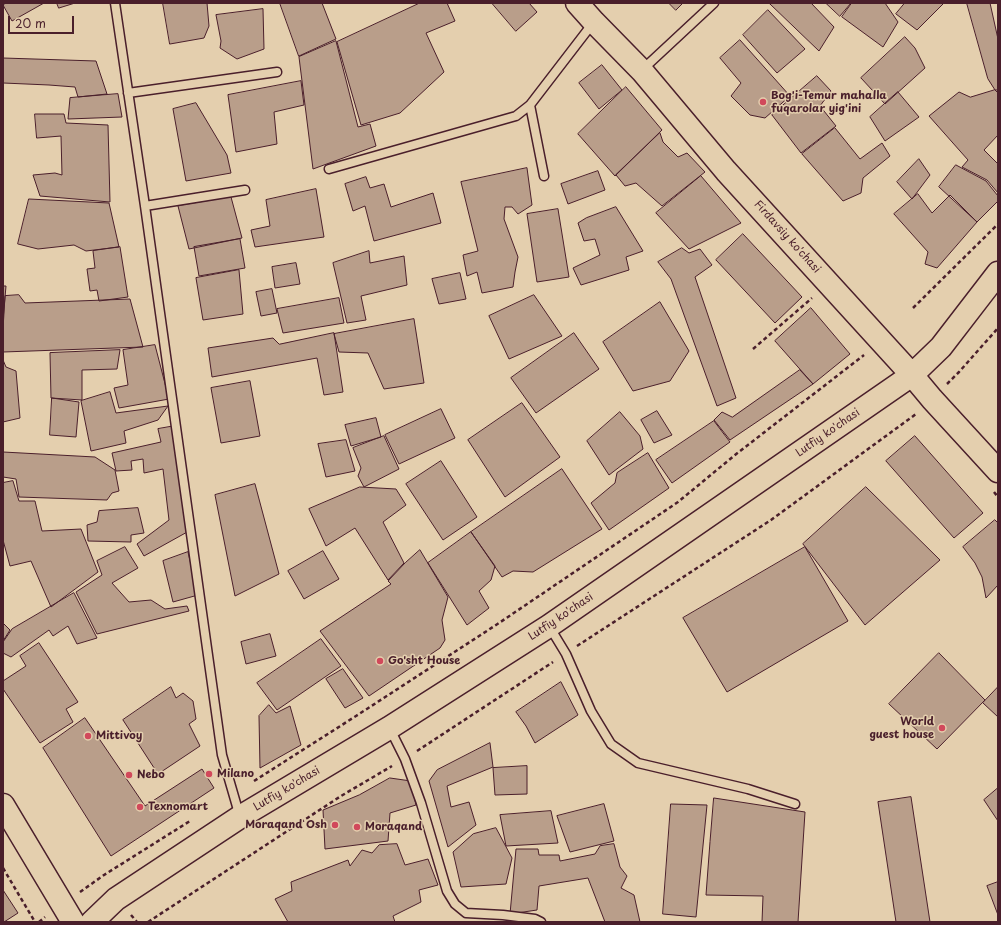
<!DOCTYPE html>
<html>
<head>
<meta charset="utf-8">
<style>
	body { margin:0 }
	#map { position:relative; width:1001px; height:925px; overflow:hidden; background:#e4cfae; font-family:"Playpen Sans",sans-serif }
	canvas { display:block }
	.frame { position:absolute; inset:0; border:4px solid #4a1f2b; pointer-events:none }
	.scale { position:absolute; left:8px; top:16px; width:66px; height:18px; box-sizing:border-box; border:2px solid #4a1f2b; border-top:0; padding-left:5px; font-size:12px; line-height:14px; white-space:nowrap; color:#4a1f2b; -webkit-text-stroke:3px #e4cfae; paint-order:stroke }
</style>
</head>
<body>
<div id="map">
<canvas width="1001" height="925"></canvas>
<div class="frame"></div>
<div class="scale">20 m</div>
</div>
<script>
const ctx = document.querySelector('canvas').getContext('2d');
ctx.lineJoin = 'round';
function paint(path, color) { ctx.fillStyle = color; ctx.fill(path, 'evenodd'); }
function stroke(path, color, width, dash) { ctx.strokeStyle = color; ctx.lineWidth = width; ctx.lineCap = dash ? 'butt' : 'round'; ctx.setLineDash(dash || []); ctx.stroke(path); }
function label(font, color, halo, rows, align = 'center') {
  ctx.font = font + ' "Playpen Sans",sans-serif'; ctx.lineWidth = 3; ctx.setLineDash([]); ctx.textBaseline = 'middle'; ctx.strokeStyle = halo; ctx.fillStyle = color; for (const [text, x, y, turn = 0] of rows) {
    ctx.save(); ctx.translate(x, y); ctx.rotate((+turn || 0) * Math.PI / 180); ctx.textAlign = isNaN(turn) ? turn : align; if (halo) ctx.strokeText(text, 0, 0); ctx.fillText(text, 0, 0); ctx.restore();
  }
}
const building = new Path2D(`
	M7,3H44L12,21L3,5Z
	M57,3H75L59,8Z
	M163,3H207L209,26L204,38L170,44Z
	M280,3H322L336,39L299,56Z
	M420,3H447L455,21L426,33L444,72L400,113L361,125L337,42Z
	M492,3H529L537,12L516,31Z
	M669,3H683L676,10Z
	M771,3H811L834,27L819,51L770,4Z
	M826,3H851L840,16Z
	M852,3H885L898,22L883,47L842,17Z
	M905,3H944L917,30L896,14Z
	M967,3H990L998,39V90H995L988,79Z
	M263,9L264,49L237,59L220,48L221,41L216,15Z
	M768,10L805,49L777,73L743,35Z
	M905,37L915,48L925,68L885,104L861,78Z
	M740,40L790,96L765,118L750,115L731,96L741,83L720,58Z
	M336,41L358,127L370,124L376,146L313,169L299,57Z
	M3,58L96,61L107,94L78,97L75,87L49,85L3,83Z
	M602,65L622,90L599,109L579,83Z
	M817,76L831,91L820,106L836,126L801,153L772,115Z
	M301,81L304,105L274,112L277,144L236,152L228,95Z
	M626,87L662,130L615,176L578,134Z
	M995,90L998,93V135L984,150L998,164V193L987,180L962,167L968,160L929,116L959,92L970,97Z
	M898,92L919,117L885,141L870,117Z
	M118,94L122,117L68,119L70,98Z
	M196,103L227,155L231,173L186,181L173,109Z
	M35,114H64L66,123L108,125L110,202L40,196L33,175L55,173L62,175L61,136L37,138Z
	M835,128L860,159L882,143L890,156L863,178L861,193L843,201L802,154Z
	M660,133L663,142L678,157L687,153L705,172L662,206L636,183L625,186L616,175Z
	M919,159L930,175L912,199L897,182Z
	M956,165L986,181L998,196V201L977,222L939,187Z
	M527,168L532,205L518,214L512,207H505L504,219L518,257L515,272L513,287L482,293L477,272L467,276L463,255L478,251L461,182Z
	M598,171L605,190L568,204L561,184Z
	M701,176L741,223L689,249L656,213Z
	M366,177L370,188L384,184L391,207L433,193L441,223L374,241L365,206L353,211L345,184Z
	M316,189L324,237L255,247L251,230L270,226L266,200Z
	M918,194L932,213L950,195L977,222L937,268L925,264L928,252L894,214Z
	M231,197L242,238L189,249L178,206Z
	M29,199L109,203L119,247L86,251L74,245L38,249L18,244Z
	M616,207L643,251L626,257L629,270L581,285L573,268L600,255L595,239L584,241L578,223L586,218Z
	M558,209L569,277L537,282L527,214Z
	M743,234L802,297L775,323L716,260Z
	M240,239L245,268L199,276L194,247Z
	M120,247L128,297L99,301L97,290L90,291L87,269L95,268L93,251Z
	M682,248L689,253L700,249L712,265L695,277L736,398L717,406L671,279L658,262Z
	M369,251L370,263L404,256L407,285L361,296L366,320L347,323L333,263Z
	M296,263L300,284L275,288L272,267Z
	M239,270L243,314L203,320L196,278Z
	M460,273L466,299L439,304L432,279Z
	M3,286H6L3,320Z
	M272,289L277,313L261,316L256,292Z
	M19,295L25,303L130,299L143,347L3,352V329L5,296Z
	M534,295L562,336L509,359L489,316Z
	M339,298L344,323L283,333L277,309Z
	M660,302L689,351L670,381L633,391L603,342Z
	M811,308L850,354L813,384L775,341Z
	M414,319L424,383L384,389L368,353L339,352L334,334Z
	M334,333L343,392L324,395L317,358L212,377L208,348L273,338L279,344Z
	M574,333L599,369L536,413L511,378Z
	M155,345L169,399L119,408L114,388L128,385L123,350Z
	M120,350L117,369L82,370V400L51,398L50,353Z
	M3,360L6,367L16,371L20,418L3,422Z
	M800,370L813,384L730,440L714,420L722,412L732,417Z
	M250,381L260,436L221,443L211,388Z
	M110,392L116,413L168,406L158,420L124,431L126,443L91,451L81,401Z
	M52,398L79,402L76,437L50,435Z
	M522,403L560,457L505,497L468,440Z
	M441,409L455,438L399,464L385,435Z
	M657,411L672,435L654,443L641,420Z
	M620,412L640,436L643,449L609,475L587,441Z
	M376,418L381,437L351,446L345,425Z
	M714,421L730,442L672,483L656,460Z
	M175,426L189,531L144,556L137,544L169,520L163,469L144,473L143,459L131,461L132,470L116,471L112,453L161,442L158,429Z
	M384,436L399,469L364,487L358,476L361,468L353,448Z
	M915,436L983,513L954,538L886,461Z
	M346,440L355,471L326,477L318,444Z
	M3,452L95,457L115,470L119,491L112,493L107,500L19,497L16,479L3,477Z
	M648,453L669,488L609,530L591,503L615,483L617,473Z
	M441,461L477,517L443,540L406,484Z
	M562,469L602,529L533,572L513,571L502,577L471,532Z
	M13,481L19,501H35L42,531L81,529L98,572L51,607L31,561L10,566L3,540V483Z
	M255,484L279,574L235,596L215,495Z
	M360,487L396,489L406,505L383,522L404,563L388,580L355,528L326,546L309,509Z
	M866,487L940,560L865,625L803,544Z
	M138,508L144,533L131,535V542L88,541L87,525L97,522L99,511Z
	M995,520L998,523V585L986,598L982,577L975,563L963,547Z
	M471,532L495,566L491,580L479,591L489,608L467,625L428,563Z
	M125,547L138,568L112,583L129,602L151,600L165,609L187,606L189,611L97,634L76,592L102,575L97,561Z
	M805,547L848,621L727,692L683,618Z
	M420,550L448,597L442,620L445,640L440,648L369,696L320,631L391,584L388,581L405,563Z
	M323,551L339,579L304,599L288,571Z
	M188,552L198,595L173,602L163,561Z
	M74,593L97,638L77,644L68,626L53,636L49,630L11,657L3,653V642L12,629Z
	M3,623L10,630L3,641Z
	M270,634L276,656L246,664L241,642Z
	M321,639L341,666L277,710L257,683Z
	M39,643L78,702L66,709L73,722L40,743L3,689V681L26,666L20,656Z
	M939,653L985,700L937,749L889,704Z
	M343,669L363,698L345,708L326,679Z
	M561,682L578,715L535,743L526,726L516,712Z
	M171,687L176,698L183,693L193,701L196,719L189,724L200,746L158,774L123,720Z
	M998,687V717L983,703Z
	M269,705L276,713L290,706L301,745L260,768L259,716Z
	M85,718L145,806L202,769L214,788L111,856L43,748Z
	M490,743L493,767L447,786L451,807L469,802L476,825L448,847L429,781L437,770Z
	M527,766V794L495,795L493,768Z
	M390,778L411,781L416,805L390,813L388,841L325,849L323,810L359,795Z
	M998,788V821L984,800Z
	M911,797L930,922H896L878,802Z
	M714,798L805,812L798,922H762L763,896L706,895L710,842Z
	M604,804L614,841L570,852L557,816Z
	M671,804L707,805L696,917L663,914Z
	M551,811L558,843L506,846L500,815Z
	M496,828L512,858L506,884L461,887L453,852L473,834Z
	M397,844L405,865L428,859L438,885L419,890L421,902L393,916L395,922H288L275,899L292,891L291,882L348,860L350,866L362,850L372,853L379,845Z
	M614,844L620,867L627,876L621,888L634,895L640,922H605L588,878L539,886L537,910L510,914L516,849H538L539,855H559L560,861L595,854L600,846Z
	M998,882V915L987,886Z
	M3,890L18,913L4,922H3Z`);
const path = new Path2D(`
	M913,308L998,224
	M753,349L812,298
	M947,384L959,372L998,328
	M994,492L998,497
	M577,646L771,520L916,414
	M417,751L553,662
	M254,781L356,716L496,625L678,502L735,455L864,355
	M3,868L35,922
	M80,892L104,875L190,821
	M131,915L137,922
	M39,922L45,917
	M148,922L341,796L392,766`);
const lane = new Path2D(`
	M115,3L145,206L222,755L240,817
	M642,70L714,3
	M128,93L277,72
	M530,105L544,176
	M329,169L516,116L530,105L593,23
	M145,206L245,190
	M549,626L566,654L591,711L611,744L638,763L748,789L795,804
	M390,729L405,759L421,803L447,891L455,904L466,913L503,915L535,919L541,922`);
const secondary = new Path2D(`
	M577,3L594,22L642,71L726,171L912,375L932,399L998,471
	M3,805L73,922
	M92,922L116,899L240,817L389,728L549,626L912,375L941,347L998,273`);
const markers = [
	[763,102,4,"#d1495b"],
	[380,661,4,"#d1495b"],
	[942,728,4,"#d1495b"],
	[88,736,4,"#d1495b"],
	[209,774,4,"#d1495b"],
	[129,775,4,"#d1495b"],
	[140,807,4,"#d1495b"],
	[335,825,4,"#d1495b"],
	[357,827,4,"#d1495b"]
];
const poiNames = [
	["Bog'i-Temur mahalla",771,96],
	["fuqarolar yig'ini",771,109],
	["Go'sht House",388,661],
	["World",934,722,"right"],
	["guest house",934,735,"right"],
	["Mittivoy",96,736],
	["Milano",217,774],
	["Nebo",137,775],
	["Texnomart",148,807],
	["Moraqand Osh",327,825,"right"],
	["Moraqand",365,827]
];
const streetNames = [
	["Firdavsiy ko'chasi",787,237,48],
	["Lutfiy ko'chasi",828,433,-35],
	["Lutfiy ko'chasi",561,617,-34],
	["Lutfiy ko'chasi",287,789,-31]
];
paint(building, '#b99e8a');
stroke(building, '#4a1f2b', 1);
stroke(lane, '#4a1f2b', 11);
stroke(secondary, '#4a1f2b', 25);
stroke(path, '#4a1f2b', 2.5, [4, 3]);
stroke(lane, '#e4cfae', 8);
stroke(secondary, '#e4cfae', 22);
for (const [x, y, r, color] of markers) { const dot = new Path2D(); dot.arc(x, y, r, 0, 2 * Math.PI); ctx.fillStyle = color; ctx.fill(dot); stroke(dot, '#e4cfae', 1.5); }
label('bold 11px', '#4a1f2b', '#e4cfae', poiNames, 'left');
label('11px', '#4a1f2b', '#e4cfae', streetNames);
</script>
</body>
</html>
